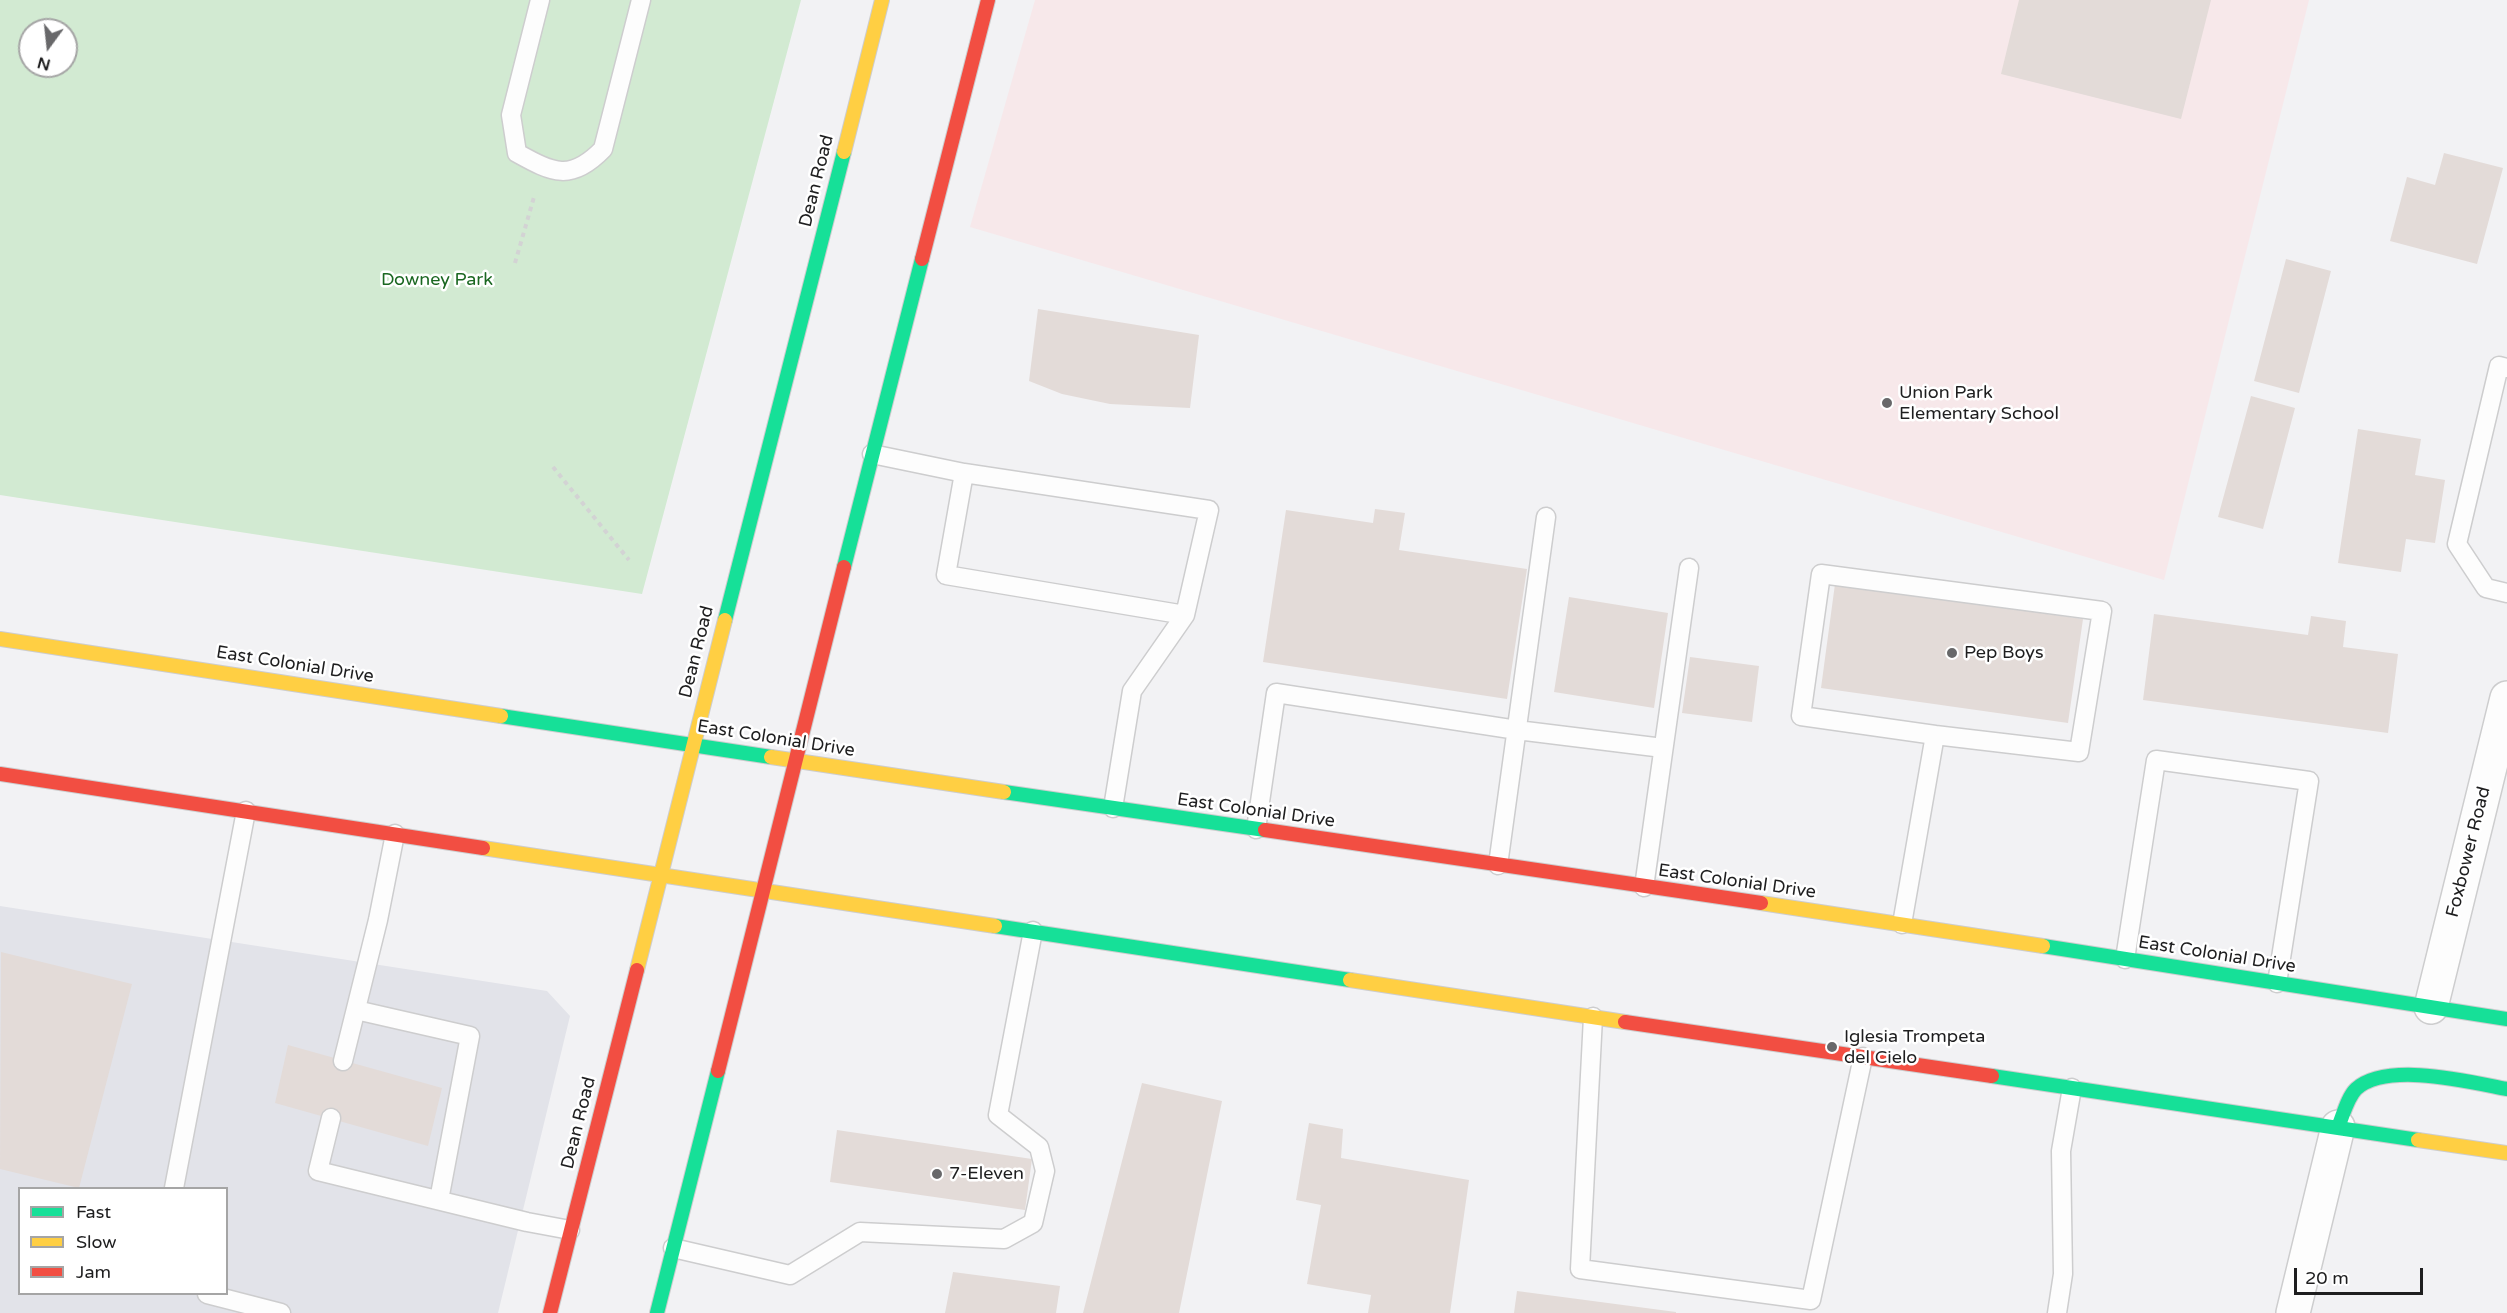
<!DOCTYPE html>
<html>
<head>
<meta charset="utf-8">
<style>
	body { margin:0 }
	#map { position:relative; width:2507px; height:1313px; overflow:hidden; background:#f2f2f4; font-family:"Varela Round",sans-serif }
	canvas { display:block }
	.legend { position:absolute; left:18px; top:1187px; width:210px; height:108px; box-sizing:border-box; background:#fff; border:2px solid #a5a5a5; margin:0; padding:8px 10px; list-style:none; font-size:18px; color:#1e1e1f }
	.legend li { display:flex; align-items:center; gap:12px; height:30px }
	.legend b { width:30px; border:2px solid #a5a5a5 }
	.north { position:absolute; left:18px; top:18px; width:60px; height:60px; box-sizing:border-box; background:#fff; border:2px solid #a5a5a5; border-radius:50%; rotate:195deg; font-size:16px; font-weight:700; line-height:24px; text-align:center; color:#1e1e1f }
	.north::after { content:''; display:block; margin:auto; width:21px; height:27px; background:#68686a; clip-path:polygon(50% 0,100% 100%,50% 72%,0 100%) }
	.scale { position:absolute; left:2294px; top:1268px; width:129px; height:27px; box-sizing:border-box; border:3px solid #1e1e1f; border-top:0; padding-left:8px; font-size:18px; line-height:21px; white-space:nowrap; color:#1e1e1f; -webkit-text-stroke:4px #fff; paint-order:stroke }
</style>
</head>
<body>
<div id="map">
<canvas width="2507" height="1313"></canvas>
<ul class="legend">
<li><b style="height:8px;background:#16e098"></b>Fast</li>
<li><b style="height:8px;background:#ffcf43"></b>Slow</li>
<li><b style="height:8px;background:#f24e42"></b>Jam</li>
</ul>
<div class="north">N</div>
<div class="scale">20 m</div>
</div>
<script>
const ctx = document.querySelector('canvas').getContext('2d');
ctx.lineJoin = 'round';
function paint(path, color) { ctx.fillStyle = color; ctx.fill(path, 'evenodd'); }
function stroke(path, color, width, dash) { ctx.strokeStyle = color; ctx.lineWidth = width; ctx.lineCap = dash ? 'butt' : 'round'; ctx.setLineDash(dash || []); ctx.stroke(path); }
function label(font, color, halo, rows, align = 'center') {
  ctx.font = font + ' "Varela Round",sans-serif'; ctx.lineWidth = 5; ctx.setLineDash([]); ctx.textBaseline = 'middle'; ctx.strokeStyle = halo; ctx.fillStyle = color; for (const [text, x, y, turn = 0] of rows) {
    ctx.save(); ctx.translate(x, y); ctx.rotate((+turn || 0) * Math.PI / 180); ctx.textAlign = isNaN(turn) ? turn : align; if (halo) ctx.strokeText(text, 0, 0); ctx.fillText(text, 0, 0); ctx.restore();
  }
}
const built = new Path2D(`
	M0,906L547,991L570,1016L498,1313H0ZM20,1188H226V1294H20Z`);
const education = new Path2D(`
	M1035,0H2309L2164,580L970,227Z`);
const green = new Path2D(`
	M0,0H801L642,594L0,495ZM30,30H66V66H30Z`);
const building = new Path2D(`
	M2019,0H2211L2181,119L2001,74Z
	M2444,153L2503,168L2477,264L2390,241L2407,177L2435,185Z
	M2286,259L2331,271L2299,393L2254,381Z
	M1038,309L1199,335L1190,408L1110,404L1062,394L1029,381Z
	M2251,396L2295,408L2263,529L2218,517Z
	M2358,429L2421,439L2415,475L2445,480L2435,543L2406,539L2401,572L2338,563Z
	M1375,509L1405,513L1399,550L1527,569L1507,699L1263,662L1286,510L1373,523Z
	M1835,584L2083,619L2068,723L1821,688Z
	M1569,597L1668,613L1654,708L1554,692Z
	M2154,614L2308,635L2311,616L2346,621L2343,647L2398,654L2388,733L2143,700Z
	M1690,657L1759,666L1752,722L1682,713Z
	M1,952L132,984L79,1188L0,1169Z
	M288,1045L442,1088L428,1146L275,1103Z
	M1142,1083L1222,1101L1179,1313H1083Z
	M1309,1123L1343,1129L1341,1158L1469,1180L1450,1313H1368L1371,1295L1307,1284L1321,1205L1296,1200Z
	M837,1130L1032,1159L1025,1210L830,1182Z
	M953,1272L1060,1286L1056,1313H945Z
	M1517,1291L1676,1312V1313H1514Z`);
const path = new Path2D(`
	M515,263L534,197
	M553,467L629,560`);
const lane = new Path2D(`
	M540,0L511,115L517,153C553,173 571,182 603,149L641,0
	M2507,368L2499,366L2457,544L2486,588L2507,593
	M872,454L964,473L1209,510L1185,615L1132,691L1113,808
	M964,473L946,575L1185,615
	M1256,829L1276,693L1517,730L1663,748
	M1498,865L1546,517
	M1644,887L1689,568
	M1902,924L1935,735L2079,752L2102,611L1821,574L1801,716L1935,735
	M2125,959L2156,760L2309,781L2277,983
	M356,1010L470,1036L439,1200
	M1593,1017L1580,1269L1811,1300L1863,1057
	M343,1061L378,920L395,834
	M331,1118L318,1171L527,1222L570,1230
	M174,1188L246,811
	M673,1248L790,1275L860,1232L1004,1239L1033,1223L1045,1171L1039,1147L998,1115L1033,931
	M207,1294L281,1313
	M2057,1313L2063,1274L2061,1151L2072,1088`);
const street = new Path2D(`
	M2431,1007L2507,698
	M2293,1313L2338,1127`);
const fast = new Path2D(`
	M844,567L922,259
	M725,620L844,152
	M501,716L771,757
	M1004,792L1265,830
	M995,926L1350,980
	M2043,946L2507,1019
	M1992,1076L2418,1140
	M2338,1127C2343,1116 2347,1098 2356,1089C2387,1061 2470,1082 2507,1089
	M657,1313L718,1071`);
const slow = new Path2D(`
	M844,152L882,0
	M0,639L501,716
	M771,757L1004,792
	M483,848L995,926
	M1761,903L2043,946
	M637,970L725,620
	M1350,980L1625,1022
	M2418,1140L2507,1153`);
const jam = new Path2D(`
	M922,259L988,0
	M0,774L483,848
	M1265,830L1761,903
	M1625,1022L1992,1076
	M718,1071L844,567
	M550,1313L637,970`);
const markers = [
	[1887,403,6,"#68686a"],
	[1952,653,6,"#68686a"],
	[1832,1047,6,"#68686a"],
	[937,1174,6,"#68686a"]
];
const streetNames = [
	["Dean Road",817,181,-76],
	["Dean Road",697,652,-76],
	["East Colonial Drive",295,665,9],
	["East Colonial Drive",776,739,9],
	["East Colonial Drive",1256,811,8],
	["Foxbower Road",2469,852,-76],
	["East Colonial Drive",1737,882,8],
	["East Colonial Drive",2217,955,9],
	["Dean Road",579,1123,-76]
];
const parkNames = [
	["Downey Park",437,280]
];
const poiNames = [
	["Union Park",1899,393],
	["Elementary School",1899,414],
	["Pep Boys",1964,653],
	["Iglesia Trompeta",1844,1037],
	["del Cielo",1844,1058],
	["7-Eleven",949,1174]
];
paint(built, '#e2e3e9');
paint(education, '#f7e8ea');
paint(green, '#d2ead2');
paint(building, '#e3dbd8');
stroke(lane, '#cdcdce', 21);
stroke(street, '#cdcdce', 36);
stroke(fast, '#cdcdce', 16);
stroke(slow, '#cdcdce', 16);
stroke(jam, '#cdcdce', 16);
stroke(path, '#d3d3d4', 4, [4.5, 4.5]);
stroke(lane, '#fdfdfd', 18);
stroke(street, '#fdfdfd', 33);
stroke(fast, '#16e098', 14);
stroke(slow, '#ffcf43', 14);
stroke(jam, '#f24e42', 14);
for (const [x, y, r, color] of markers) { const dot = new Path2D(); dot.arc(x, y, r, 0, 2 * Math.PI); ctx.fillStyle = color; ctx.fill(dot); stroke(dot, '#fff', 2); }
label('18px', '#1e1e1f', '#fff', streetNames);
label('18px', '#1a6721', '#fff', parkNames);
label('18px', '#1e1e1f', '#fff', poiNames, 'left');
</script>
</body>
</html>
